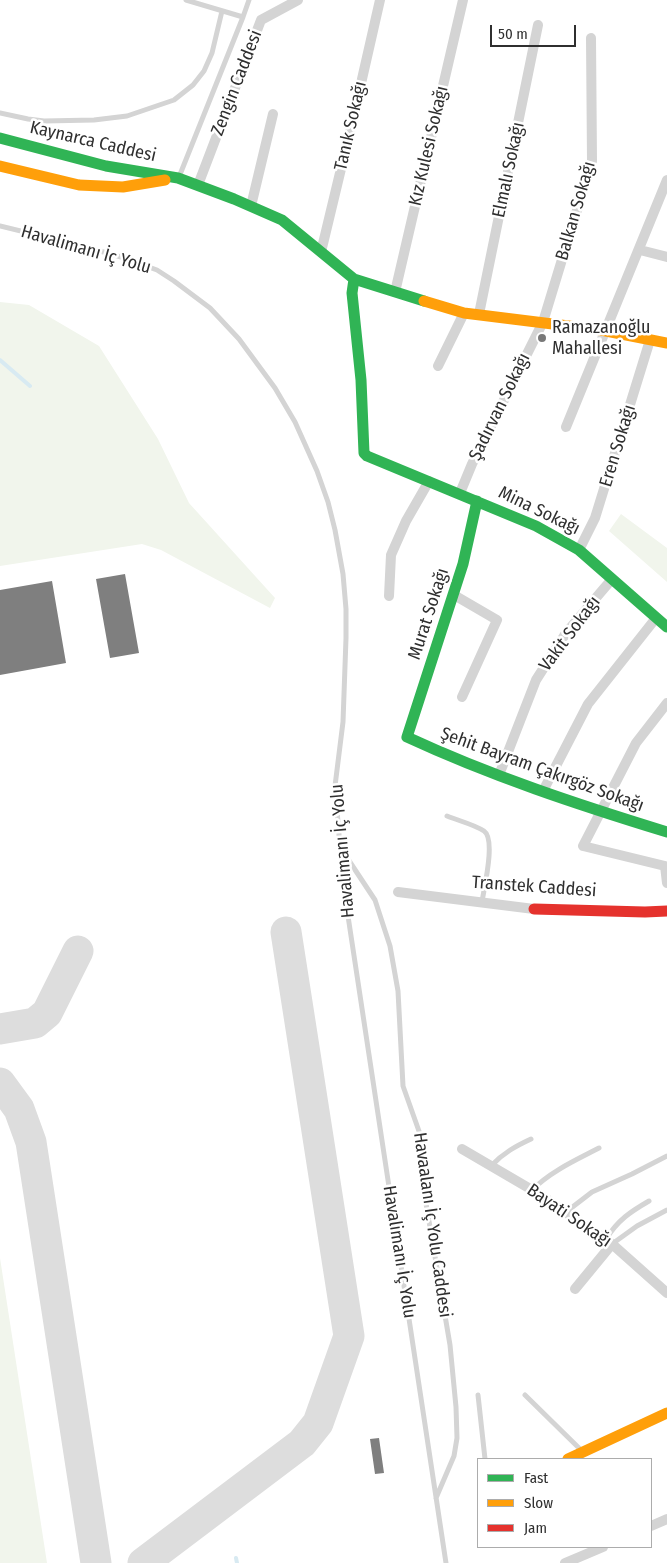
<!DOCTYPE html>
<html>
<head>
<meta charset="utf-8">
<style>
	body { margin:0 }
	#map { position:relative; width:667px; height:1563px; overflow:hidden; background:#fff; font-family:"Fira Sans Condensed",sans-serif }
	canvas { display:block }
	.legend { position:absolute; left:477px; top:1458px; width:175px; height:90px; box-sizing:border-box; background:#fff; border:1px solid #acacac; margin:0; padding:6px 9px; list-style:none; font-size:15px; color:#2f2f2f }
	.legend li { display:flex; align-items:center; gap:10px; height:25px }
	.legend b { width:25px; border:1px solid #acacac }
	.scale { position:absolute; left:490px; top:25px; width:86px; height:22px; box-sizing:border-box; border:2px solid #2f2f2f; border-top:0; padding-left:6px; font-size:15px; line-height:18px; white-space:nowrap; color:#2f2f2f; -webkit-text-stroke:4px #fff; paint-order:stroke }
</style>
</head>
<body>
<div id="map">
<canvas width="667" height="1563"></canvas>
<ul class="legend">
<li><b style="height:6px;background:#30b455"></b>Fast</li>
<li><b style="height:6px;background:#ff9f0a"></b>Slow</li>
<li><b style="height:6px;background:#e5322d"></b>Jam</li>
</ul>
<div class="scale">50 m</div>
</div>
<script>
const ctx = document.querySelector('canvas').getContext('2d');
ctx.lineJoin = 'round';
function paint(path, color) { ctx.fillStyle = color; ctx.fill(path, 'evenodd'); }
function stroke(path, color, width, dash) { ctx.strokeStyle = color; ctx.lineWidth = width; ctx.lineCap = dash ? 'butt' : 'round'; ctx.setLineDash(dash || []); ctx.stroke(path); }
function label(font, color, halo, rows, align = 'center') {
  ctx.font = font + ' "Fira Sans Condensed",sans-serif'; ctx.lineWidth = 5; ctx.setLineDash([]); ctx.textBaseline = 'middle'; ctx.strokeStyle = halo; ctx.fillStyle = color; for (const [text, x, y, turn = 0] of rows) {
    ctx.save(); ctx.translate(x, y); ctx.rotate((+turn || 0) * Math.PI / 180); ctx.textAlign = isNaN(turn) ? turn : align; if (halo) ctx.strokeText(text, 0, 0); ctx.fillText(text, 0, 0); ctx.restore();
  }
}
const green = new Path2D(`
	M0,302L29,305L99,346L158,439L189,503L275,598L270,608L161,550L142,544L0,566Z
	M621,514L667,548V582L609,531Z
	M0,1258L47,1563H0Z`);
const stream = new Path2D(`
	M0,360L30,386
	M236,1558L237,1563`);
const taxiway = new Path2D(`
	M0,1029L35,1023L47,1013L78,951
	M0,1083L19,1109L31,1142L96,1563
	M143,1563L302,1443L318,1423L349,1336L286,932`);
const building = new Path2D(`
	M125,574L139,653L110,658L96,579Z
	M52,581L66,663L0,675V590Z
	M379,1438L384,1473L375,1474L370,1439Z`);
const lane = new Path2D(`
	M243,17L249,0
	M0,113L28,119L44,121L94,120L127,116L174,100L193,85L204,71L212,53L222,11
	M179,177L243,17L186,0
	M0,226L86,247L121,257L157,270L174,281L210,308L239,339L275,388L295,422L317,471L328,502L335,530L343,574L346,609V638L343,722L335,786L343,883L446,1563
	M447,816C459,821 473,824 484,831C496,839 484,888 482,902
	M340,847L375,900L390,946L398,991L403,1086L420,1134L421,1174L450,1345L456,1407L457,1438L454,1456L436,1498
	M491,1166C503,1153 516,1146 531,1139
	M532,1190C551,1171 576,1160 599,1148
	M566,1212L592,1192L632,1174L667,1156
	M606,1239C618,1220 630,1212 649,1201
	M612,1244L637,1226L667,1210
	M478,1395L485,1459
	M525,1395L582,1451`);
const street = new Path2D(`
	M198,185L261,20L298,0
	M251,206L273,114
	M640,250L667,257
	M321,252L352,123L380,0
	M395,292L463,0
	M479,314L538,25
	M438,366L464,313
	M566,427L667,180
	M460,493L472,464L543,322L592,161L591,38
	M579,550L595,518L650,340
	M454,595L497,620L462,697
	M389,596L391,555L406,521L429,481
	M667,703L636,743L583,846L665,866L667,883
	M499,775L536,680L566,633L612,579
	M543,791L588,704L656,618
	M398,892L534,909
	M462,1149L539,1194L612,1244L667,1293
	M575,1289L612,1244
	M651,1526L667,1519
	M565,1563L603,1547`);
const fast = new Path2D(`
	M0,138L106,166L178,178L234,199L282,220L354,279L424,301
	M354,279L352,293L361,380L364,453L367,456L536,526L579,550L667,627
	M477,501L463,564L407,737C491,776 579,805 667,832`);
const slow = new Path2D(`
	M0,166L79,185L123,187L165,180
	M424,301L464,313L601,330L667,343
	M568,1459L667,1413`);
const jam = new Path2D(`
	M534,909L645,912L667,911`);
const markers = [
	[542,338,5,"#787878"]
];
const streetNames = [
	["Zengin Caddesi",237,83,-69],
	["Tanık Sokağı",351,126,-77],
	["Kaynarca Caddesi",93,142,13],
	["Kız Kulesi Sokağı",429,146,-77],
	["Elmalı Sokağı",509,170,-78],
	["Balkan Sokağı",576,211,-74],
	["Havalimanı İç Yolu",86,250,16],
	["Şadırvan Sokağı",500,407,-64],
	["Eren Sokağı",618,446,-73],
	["Mina Sokağı",539,511,26],
	["Murat Sokağı",429,614,-72],
	["Vakit Sokağı",570,634,-53],
	["Şehit Bayram Çakırgöz Sokağı",542,770,20],
	["Havalimanı İç Yolu",343,851,-95],
	["Transtek Caddesi",534,887,4],
	["Bayati Sokağı",569,1216,34],
	["Havaalanı İç Yolu Caddesi",432,1225,82],
	["Havalimanı İç Yolu",399,1252,81]
];
const poiNames = [
	["Ramazanoğlu",552,328],
	["Mahallesi",552,349]
];
paint(green, '#f1f5ec');
stroke(stream, '#d8eaf2', 4);
stroke(taxiway, '#ddd', 31);
paint(building, '#7f7f7f');
stroke(lane, '#d4d4d4', 5);
stroke(street, '#d4d4d4', 10);
stroke(fast, '#30b455', 11);
stroke(slow, '#ff9f0a', 11);
stroke(jam, '#e5322d', 11);
for (const [x, y, r, color] of markers) { const dot = new Path2D(); dot.arc(x, y, r, 0, 2 * Math.PI); ctx.fillStyle = color; ctx.fill(dot); stroke(dot, '#fff', 2); }
label('18px', '#2f2f2f', '#fff', streetNames);
label('18px', '#2f2f2f', '#fff', poiNames, 'left');
</script>
</body>
</html>
